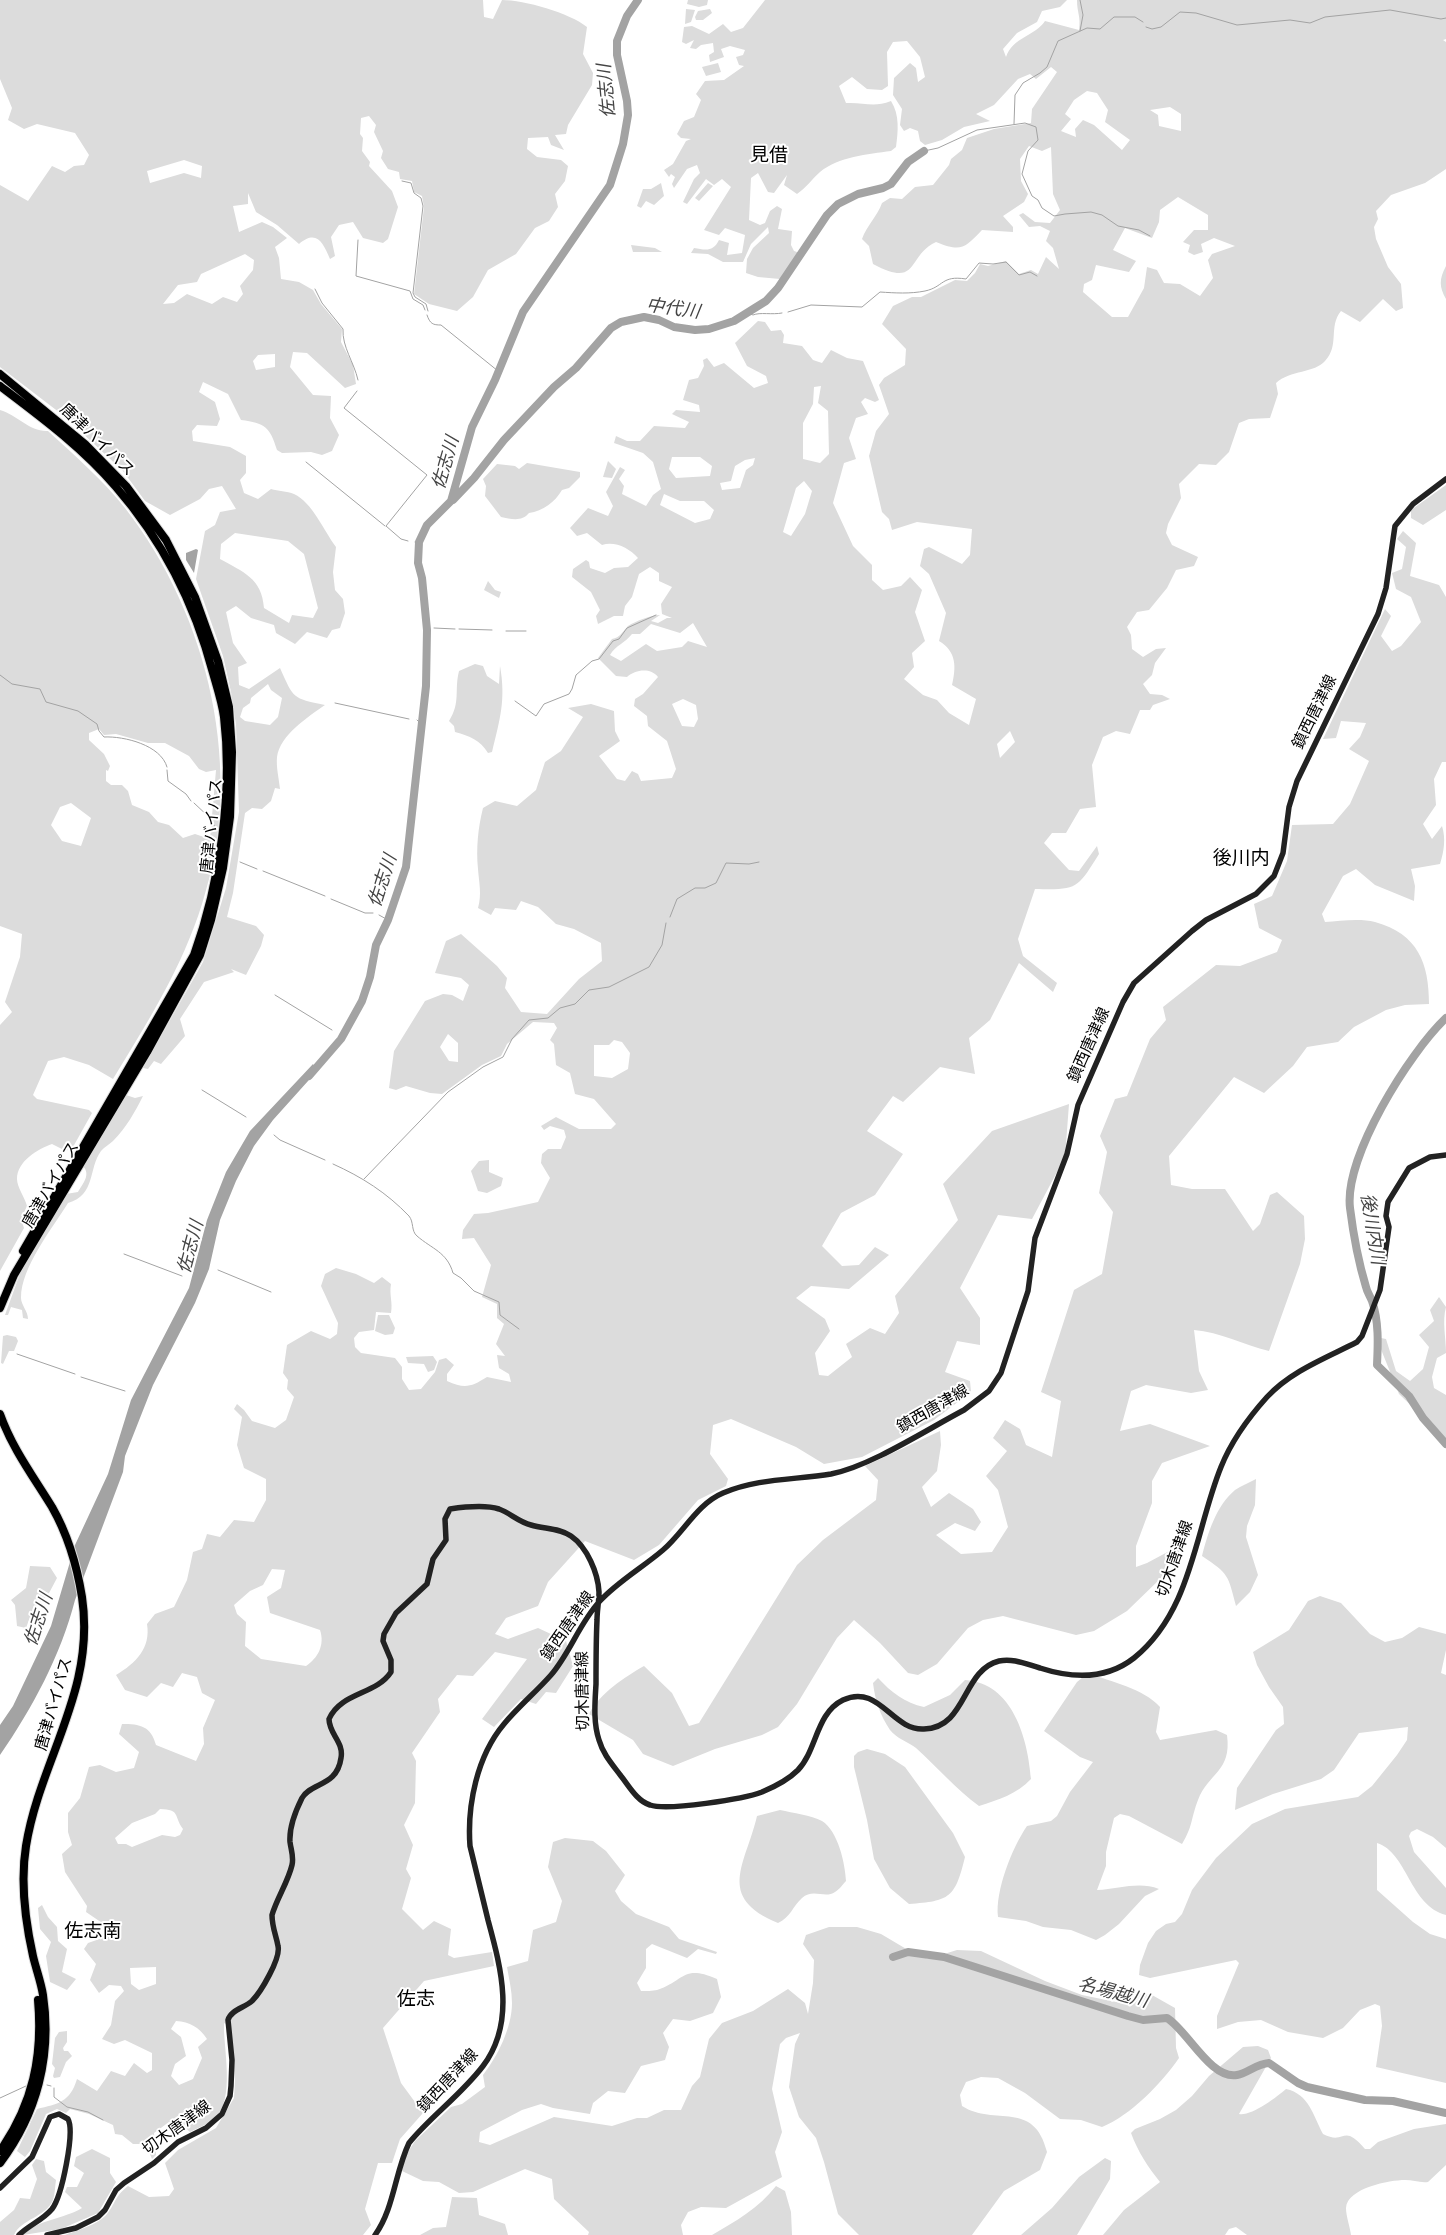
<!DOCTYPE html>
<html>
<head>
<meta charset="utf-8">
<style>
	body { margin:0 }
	canvas { display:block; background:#fff }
</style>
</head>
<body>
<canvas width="1446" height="2235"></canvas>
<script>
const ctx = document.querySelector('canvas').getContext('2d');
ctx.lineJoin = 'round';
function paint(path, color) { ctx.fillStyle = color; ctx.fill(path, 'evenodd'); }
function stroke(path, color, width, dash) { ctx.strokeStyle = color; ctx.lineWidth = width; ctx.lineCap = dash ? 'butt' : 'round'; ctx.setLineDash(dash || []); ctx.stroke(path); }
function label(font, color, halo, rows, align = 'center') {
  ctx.font = font + ' "Open Sans","Noto Sans JP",sans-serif'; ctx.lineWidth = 4; ctx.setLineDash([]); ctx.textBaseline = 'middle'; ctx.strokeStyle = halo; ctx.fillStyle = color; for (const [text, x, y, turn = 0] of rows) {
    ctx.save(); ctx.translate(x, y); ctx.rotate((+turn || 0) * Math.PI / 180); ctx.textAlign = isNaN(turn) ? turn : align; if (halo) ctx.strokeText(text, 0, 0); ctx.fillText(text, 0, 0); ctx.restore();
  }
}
const green = new Path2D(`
	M0,0H483L484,17L493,19L502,0C524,0 570,13 587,27L583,54L593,73L592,85L568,125L566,134L555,135L564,150L551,145L548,137L528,138L527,149L537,157L561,160L568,166L565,181L555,194L558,207L549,221L535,228L516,254L488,270L473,297L457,311L429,304L414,294L424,207L422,196L414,192L412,181L400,179L399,172L388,169L381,158L383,151L374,132L376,125L369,116L361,118L360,134L363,138L362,151L370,162L369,166L392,191L398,207L388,239L383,243L363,238L353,222L339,225L331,237L335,256L330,259C323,243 317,229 299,244L277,225L256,212L248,193V204L233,206L239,232L262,222L273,227L287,238L275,247L279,258L281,279L299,282L313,290L321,304L342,329L341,342L353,365L356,384L345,388L307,353L293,352L290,367L313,395L331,396L330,418L339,435L332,451L322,455L311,452L282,453L277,450C270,427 265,423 241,420L228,394L203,382L199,392L215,402L220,419L217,426L197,425L192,431L193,441L230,447L246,456V473L240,480L244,493L258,499L271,489C278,491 287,491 294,494C312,502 324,531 336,547L333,572L335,590L343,599L345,613L340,628L332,630L327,638L307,632L295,644L276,633L274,625L251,618L236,606L226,612L233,643L247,663L238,667L239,685L249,689L280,668C294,699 292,698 325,705C308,717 280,735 277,757C276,767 279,779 280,789L275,788L271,801L262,809L252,808L245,813L233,893L227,917L256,926L264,935L261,946L246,975L231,969L234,972L204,982L180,1019L185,1036L161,1064L154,1061L148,1069L143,1068L203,962L226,888L239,812L236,725L231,692L223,656L196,579L205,531L215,525L220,512L236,509L222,486L209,489L200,499L170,515L145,501L123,471L64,416L0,367V185L28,201L52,166L65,172L74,166L84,165L89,155L75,133L37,124L24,129L8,120L12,108L0,79ZM184,160L202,166L201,178L184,173L150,183L147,171ZM245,254L254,260L253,270L240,286L243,294L237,302L223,297L212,304L187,294L174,303L163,304L178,285L197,282L201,274ZM275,354V367L256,370L253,361L258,355ZM235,533L288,541L304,554L318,608L313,618L292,615L289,623L264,608C262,578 243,572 220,559L221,544ZM268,684L271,690L282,698L278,717L270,725L245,721L240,717L243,708L250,703L251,698Z
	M688,0H708L707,5L699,7L687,4Z
	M765,0H1067L1060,7L1042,11L1037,22L1017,33L1003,49L1006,57C1013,37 1035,36 1045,21L1079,30C1081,16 1077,13 1077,0H1446V39L1443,40L1446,42V169L1425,183L1391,195L1376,211L1378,219L1374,227L1376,239L1388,267L1401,284L1403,308L1396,311L1383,299L1360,322L1341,311C1328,327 1340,345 1325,361C1315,373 1290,370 1276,383L1278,394L1270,418L1249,419L1239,423L1229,452L1216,465L1199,464L1179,484L1181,498L1168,524L1166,533L1172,545L1198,557L1194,566L1176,570L1167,588L1149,610L1137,612L1127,627L1131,635L1132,649L1143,657L1156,649L1166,648L1155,663L1152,675L1143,684L1150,694L1162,695L1170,699L1153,705L1150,710H1140L1130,734L1116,731L1103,737L1092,765L1096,807L1080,809L1066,833H1052L1044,843L1069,870L1079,871L1097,846L1099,854C1077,889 1078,890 1035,889L1018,939L1023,956L1057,983L1053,992L1019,963L990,1020L969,1038L975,1074L940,1067L903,1102L893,1096L867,1131L903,1154L875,1195L841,1213L822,1246L842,1266L859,1265L875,1247L889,1255L849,1289L811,1286L796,1298L825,1319L830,1331L815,1353L819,1375L828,1376L852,1357L846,1344L870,1328L885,1334L899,1313L895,1296L958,1220L943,1184L992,1131L1069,1104L1065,1157L1032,1219L998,1215L960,1288L980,1318V1345L957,1341L945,1372L970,1381L971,1392L934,1420L862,1457L824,1464L796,1447L731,1419L713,1425L710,1454L728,1479L726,1486L698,1500L659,1545L634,1560L585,1541L548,1582L538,1606L506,1618L495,1634L508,1639L538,1628L566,1641L573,1666L556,1693L546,1692L536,1704L521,1699L494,1727L482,1719L527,1659L495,1652L473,1676L457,1675L438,1699L440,1712L412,1753L416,1761L415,1803L404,1825L413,1845L406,1869L411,1878L402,1909L423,1930L434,1921L451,1929L448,1955L454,1958L492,1952L494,1966L424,1981L383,2028L401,2083L423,2113L400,2139L392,2163H378L365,2209L371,2225L363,2235H65C77,2230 98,2225 107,2214C116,2203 114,2197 128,2186L149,2197L169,2196L174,2189L165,2163L178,2150L216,2128L234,2098L235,2081L231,2027L224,2023C223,2048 236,2100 214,2119C208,2124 198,2128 190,2132L181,2124L169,2122L154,2133L156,2155L152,2159L146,2144H133L122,2135L115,2134L113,2125L89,2114L70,2109L66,2113L57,2109L46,2114L30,2151L25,2157L17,2151L37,2109C58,2104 70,2102 77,2079L97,2091L111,2071L125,2076L134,2063L147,2073L152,2070V2053L125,2040L114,2044L102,2039L111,2025L115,2001L124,1991L121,1986L109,1985L99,1993L90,1980L96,1964L84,1949L88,1943L111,1935V1929L86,1912L87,1906L65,1872L62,1854L72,1845L68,1832V1813L80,1798L89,1767L100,1765L116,1772L134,1768L139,1752L119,1734L122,1724C140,1724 151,1726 156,1745L196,1761L204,1744L203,1728L215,1700L202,1693L197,1677L182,1673L173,1687L161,1683L147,1697L125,1690L116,1675C136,1663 151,1648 147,1624L155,1614L174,1607L187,1580L193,1552L202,1549L207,1534L220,1537L234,1520L254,1522L266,1500V1479L244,1468L237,1445L242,1417L234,1409L237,1404L244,1410L252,1421L275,1428L286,1420L294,1397L287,1389L288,1380L283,1373L287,1345L311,1331L330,1339L337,1334L338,1323L321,1286L325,1274L336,1268L356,1274L374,1283L382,1277L391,1284C389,1295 393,1302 391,1313L376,1312L374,1330L359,1332L354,1338L355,1347L361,1353L395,1358L402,1367V1379L409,1390L421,1389L435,1372L439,1360L446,1358L454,1365L447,1374V1381C465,1389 471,1387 487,1377L511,1382L509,1374L499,1368L497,1355L505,1356L496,1344L504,1324L497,1318V1304L482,1297L491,1265L474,1238L462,1239L463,1230L474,1214L488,1213L538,1202L550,1178L541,1163L542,1154L548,1149H561L566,1137L564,1130L550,1126L544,1130L541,1126L556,1117L579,1129H611L616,1124L594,1099L575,1094L570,1073L556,1065L554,1044L550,1040L557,1028L554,1023L533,1022L507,1044L501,1056L482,1065L442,1094L430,1093L406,1086L396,1090L389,1088L394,1051L425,1001L443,994L452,995L463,1001L469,985L461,978L435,973L446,941L461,934L497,966L507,978L505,988L521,1012L547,1014L579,979L602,961L601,943L574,929L556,924L538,907L521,901L516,910L495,908L491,915L478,908C482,894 479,883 478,869C476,848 478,828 483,808L495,801L517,806L536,790L545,762L561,751L583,717L568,708L591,704L614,711L615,731L620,741L599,756L617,779L625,781L632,771L638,774L641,781L672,778L676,769L667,741L648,726L647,716L634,706L635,699L643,694L658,677C650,667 635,670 627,677L616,676L598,658L612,639C620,638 623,631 628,626C636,621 651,615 660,615L651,621L658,623L667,618H672L662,614L661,604L672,587L659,581V573L650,567L639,574L632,597L625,606L623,616H614L598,624L596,616L600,610L591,592L572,577L573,569L586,560L589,562L590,568L605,573L614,568L628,567L638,558C629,548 615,541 602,545L587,533L577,536L570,528L588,508L608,516L613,506L606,492L620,467L625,470L619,479L624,486L622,494L646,506L653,495L661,489L653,462L643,453L614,443L616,436L627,441H640L654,426L685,428L689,422L672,414L676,410L700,412L699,405L683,400L689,380L698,378L704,366L703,360L707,358L714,367L724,363L754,388L768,383L766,376L747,366L735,343L758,321L765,322L771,331L781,330L784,335L783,343L802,346L813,360L822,363L831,350L847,358L863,361L879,400L875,402L865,398L861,402L868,414L856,418L849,438L856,459L844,463L833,503L853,546L872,565V580L883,590L901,586L910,577L922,590L915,612L925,641L912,653L914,667L904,679L923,695L937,700L949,713L969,725L976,699L952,685C956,667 957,652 939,641L946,613L929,574L920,566L924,549L929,547L962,564L970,555L972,529L917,522L892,530L889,519L882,512L869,456L876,431L889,414L879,385L884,378L905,365L906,349L882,324L893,306L912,297H921L955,280L967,281L975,273L980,264L988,266L1006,261L1019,274L1031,270L1038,274L1046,257L1059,269L1053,248L1046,241L1050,231L1040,226L1029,227L1019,215L1023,213L1035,222L1050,223L1060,210L1053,194L1051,147L1042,151L1029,146L1020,159L1021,181L1028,194L1024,202L1003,216L1013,227V232L982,230C964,249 961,252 936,242C906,256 920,289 873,264L869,246L862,239C867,225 877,217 882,203L890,198L902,199L915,187L933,185L949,165L951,159L962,150L967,138L994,129L1031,123L1032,109L1057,72L1051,67L1036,79L1030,74L1018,79L994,105L976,114L990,121L964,127L942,140L925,145L920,141L918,131L910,128L904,131L900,125L902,109L893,95L894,78L910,63L916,68L918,82L925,77L920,57L907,41L893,42L887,52L888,86L882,90L867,89L852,77L839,86L846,103C864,102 873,108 891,101C900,115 898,132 896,147L891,151C868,154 838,157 820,172C812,179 806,188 797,194L784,185L787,175L774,193L768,192L758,173L751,178L749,220L760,225L765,223L770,211L777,206L782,209L778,229L792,231L791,245L794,251L800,253L780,279L758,277L746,273L747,259L753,248L769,233L768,227L751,244L743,262H723L708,254L691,253L694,248C706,250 713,252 719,240L729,243L727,255L742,253L745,235L725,228L719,235L704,230L731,187L722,179L714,185L706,179L687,204L683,202L694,179L700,173L697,165L687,169L674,188L672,184L675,177L671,174L669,177L664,170L673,164L686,141L691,139L681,138L677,134L684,121L694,117L701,100L696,94L705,81L724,80L744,66L739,65L736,57L743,55L745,50L730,46L721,49L724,57L710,62L709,55L714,52L713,43L701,45L696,49L690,48L694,40L686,44L682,42L684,27L692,26L709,34L723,24L731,32L743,28ZM1087,91L1097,93L1108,110L1105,122L1130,140L1122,150L1094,125L1083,120L1075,129L1076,137L1061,131L1071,119L1065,114L1074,100ZM1170,107L1181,114V131L1159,126L1158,115L1150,110ZM1178,197L1208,215V230H1194L1183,242L1190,245L1188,252L1194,255L1203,252L1201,244L1214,238L1235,246L1212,254L1208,260L1213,278L1200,296L1180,284L1164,283L1157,270L1147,267L1144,288L1128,317H1112L1083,292L1084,284L1092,280L1096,265L1129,272L1136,261L1113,250L1125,228L1152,238L1159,222L1160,210ZM821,386L818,403L828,411L829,454L820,463L803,459V423L813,404L814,387ZM672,457H700L712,466L710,476L676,478L669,469ZM755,458L753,465L746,470L740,488L722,490L720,483L731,481L735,466L745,460ZM804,481L812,491L805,514L791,536L783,532L796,488ZM664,494L680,501H704L714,510L710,519L695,523L660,505ZM693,623L707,647L688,641L682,647L657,651L646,644L621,661L610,655C616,645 625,643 632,634H640L651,624L680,633ZM683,699L696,705L698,719L694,727L682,726L672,704ZM1010,731L1015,742L1000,758L997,744ZM448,1034L458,1043V1062L449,1061L440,1047ZM614,1040L622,1042L630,1053L628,1069L612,1078L594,1076V1045H609ZM272,1569L285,1570L281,1588L267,1597L270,1613L320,1630C325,1645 318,1658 306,1666L261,1659L245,1646L246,1622L237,1614L234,1605L250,1591L263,1585ZM160,1809C181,1810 173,1815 183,1829L180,1835L175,1837L162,1835L132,1847L126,1844H118L115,1838L132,1823L155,1814ZM156,1967V1984L139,1990L131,1984L130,1968ZM176,2021C190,2022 199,2027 207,2039L198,2047L202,2058L193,2079L179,2085L171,2076L175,2064L186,2056L181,2037L171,2029Z
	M686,9L695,10L691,22L685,24Z
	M710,9L712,13L703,20H696L695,17L698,11Z
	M718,63L721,72L706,76L702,67Z
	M661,183L664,196L654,205L646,201L641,208L637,206L643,189H651Z
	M708,183L713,186L699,201L695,198Z
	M631,245L655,248L662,252H633Z
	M1446,266V299C1439,287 1439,279 1446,266Z
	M0,410C17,415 30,432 48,431C74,455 102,479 125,508C209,616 246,772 202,904C182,968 147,1023 113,1079L89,1065L64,1057L48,1061L33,1095L37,1099L89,1110L92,1113L73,1147L66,1151L52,1144C38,1149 17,1161 17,1179C17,1187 25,1198 27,1206L21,1219L24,1228L0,1271V1025L12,1012L5,1002L20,957L22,934L0,926ZM99,729L104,735L116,734L148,743H165L189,756L199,769L206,772L216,770L210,839L195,834L183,838L169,825L158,822L149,812L132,805L128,791L122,785H111L106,781V770L108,771L110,766L104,754L89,740V733ZM71,803L91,818L81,846L62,841L51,825L60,807Z
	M608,461L616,469L612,478L603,477Z
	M527,463L580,472V477L569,488L562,490C555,502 543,511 529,513C522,522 511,519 501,517L485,496L486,486L483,479L497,464L515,466L519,469Z
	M1446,485V510L1423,525L1411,518V510Z
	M1403,531L1416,543L1410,576L1439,585L1446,597V762H1442L1434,779L1436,805L1423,824L1432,839L1442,826C1446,839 1444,851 1440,864L1411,869L1415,886L1414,901L1375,885L1356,869L1343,876L1322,914L1325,922C1340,921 1360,918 1375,922C1418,934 1429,963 1429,1004L1405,1005L1386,1010L1354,1027L1338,1042L1307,1047L1293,1066L1264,1093L1234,1077L1169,1156L1171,1185L1192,1189H1225L1253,1231L1260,1224L1270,1195L1277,1192L1304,1216L1305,1239L1300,1264L1269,1351C1244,1345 1220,1332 1194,1330L1199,1371L1208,1390L1191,1393L1146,1385L1131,1391L1120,1431L1150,1424L1210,1446L1162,1463L1152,1481V1503L1136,1546V1567L1147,1563L1175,1548L1180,1550L1176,1559L1160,1579L1127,1611L1094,1631L1076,1635L1003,1616L983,1620L968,1628L937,1664L918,1675L908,1673L880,1643L854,1620L837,1638L797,1704L778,1727L762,1735L715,1749L673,1766L643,1754L633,1740L589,1714C600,1693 625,1677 644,1666L672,1693L689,1726L699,1723L797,1565L823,1540L876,1500L878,1480L865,1466L940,1431L941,1445L937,1471L922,1487L931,1507L949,1493L973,1509L981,1522L975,1531L955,1523L936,1535L961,1554L992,1552L1008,1527L998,1490L986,1476L1007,1451L993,1438L1005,1420L1020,1429L1026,1445L1052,1457L1061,1401L1041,1392L1074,1290L1102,1274L1113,1212L1099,1193L1107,1152L1100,1136L1115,1099L1127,1096L1150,1039L1166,1020L1163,1007L1216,965L1240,966L1277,952L1282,940L1259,928L1254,904L1272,896L1287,861L1292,825L1333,824L1350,804L1369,761L1349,749L1360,737L1366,723L1341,721L1336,738L1323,739L1385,609L1391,616L1381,636L1392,651L1401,646L1421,622L1411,597L1396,589L1392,573L1402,569L1406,547L1397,539Z
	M488,581L495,590L501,592L499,598L484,590Z
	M475,664L483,666L487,676L499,684L500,666C506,700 500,719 492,752L488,753C480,740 470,736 455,732L454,726L449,721C461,702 454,691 459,671Z
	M126,1095L135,1098L143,1096C135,1112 126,1128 113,1141C110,1144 104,1147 101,1151C88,1169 96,1195 68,1203C52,1229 21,1267 21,1298C21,1305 28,1311 28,1319L23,1318L22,1310L11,1307L8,1315H5L22,1268L66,1194L78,1192C83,1183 91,1175 83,1166Z
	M489,1160V1172L503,1178L501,1186L487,1193L478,1191L471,1171L479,1161Z
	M1439,1297L1446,1307C1442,1321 1446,1338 1446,1353L1437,1358L1432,1377L1434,1388L1446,1395V1439L1399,1394L1376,1337L1386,1339L1396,1371L1410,1381L1423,1369L1429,1347L1419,1335L1434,1321L1430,1310Z
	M378,1315H389L395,1328L393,1334L385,1335L375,1331Z
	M7,1335L16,1337L18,1341L14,1351H9L3,1364L1,1363L3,1336Z
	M433,1356L437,1362L434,1370L428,1372L424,1364L408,1363L406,1357Z
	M1256,1479L1255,1505L1247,1526L1246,1537L1258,1575L1250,1592L1236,1606C1228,1575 1229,1574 1202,1556C1208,1533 1216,1506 1235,1490C1241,1486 1250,1482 1256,1479Z
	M30,1566L50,1567L57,1578L48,1595L33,1609L26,1628L17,1626L15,1605L11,1600L26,1588Z
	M1320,1596L1341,1603L1370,1634L1385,1642L1402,1638L1419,1627L1446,1634V1650L1441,1673L1446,1675V1848L1433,1837L1417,1829L1411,1832L1409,1836L1414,1852L1446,1888V1915C1410,1906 1407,1852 1377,1843V1890L1413,1922L1430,1934L1446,1939V2083L1376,2067L1382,2026L1380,2006L1375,2004L1360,2010L1343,2028L1323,2038L1288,2032L1261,2020L1238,2022L1217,2029V2016L1239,1963L1236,1960L1150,1978L1139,1975L1140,1965L1148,1943L1156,1931L1166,1924L1175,1922L1182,1914L1192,1890L1216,1858L1252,1824L1285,1809L1358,1797L1372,1786L1397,1755L1407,1740L1408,1727L1359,1733L1334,1770L1321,1779L1273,1794L1235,1810L1237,1788L1276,1730L1284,1724L1283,1707L1269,1687L1257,1665L1253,1652L1289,1630L1308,1601Z
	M1088,1673C1111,1682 1143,1688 1160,1707L1156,1732L1160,1740L1216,1730L1227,1735C1232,1772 1208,1773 1198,1800C1191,1818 1193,1826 1182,1844L1129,1816L1120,1814L1114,1818L1106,1852V1866L1097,1890C1119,1889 1139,1881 1159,1889L1145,1896L1119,1924L1105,1935L1096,1940L1071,1930L1043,1927L1026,1921L998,1917C995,1891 1012,1848 1027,1826L1051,1821L1057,1816L1070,1792L1093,1762L1080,1757L1044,1731L1077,1682Z
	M878,1678C891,1692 905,1703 924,1707L950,1695L965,1680C1013,1683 1028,1739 1031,1779C1017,1794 998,1800 979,1806C956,1789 937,1767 916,1748C908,1742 896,1738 890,1730C880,1715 875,1700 873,1683Z
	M867,1749L885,1754L905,1767L953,1833L965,1857C955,1898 950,1901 909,1904L890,1888L874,1859L867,1820L854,1767V1756L858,1752Z
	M780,1810C793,1813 811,1815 822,1821C838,1831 845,1863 846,1881C843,1884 839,1890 835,1892C825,1899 813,1888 802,1898C793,1906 790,1918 778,1923C715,1897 746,1864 757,1816Z
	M565,1838L593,1841L606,1851L625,1875L615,1891L621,1901L636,1914L669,1927L679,1939L717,1952L716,1954L698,1949L687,1958L652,1944L646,1949V1968L637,1983L641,1991C646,1991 653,1991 657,1990C685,1981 682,1964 717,1979L721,1997L713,2013L690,2021L673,2019L663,2033L669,2047L665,2060L641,2066L625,2093L608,2091L593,2103L590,2114L553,2108L541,2104L522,2110L480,2132L479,2142L490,2145L554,2117L612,2126L637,2118H647L664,2110H681L692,2086L700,2077L709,2039L722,2023L753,2011L788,1989L805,2003L808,2014L813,1983L814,1960L803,1944L806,1935L829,1927H857L881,1934L908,1950L928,1959L957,1950L981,1951L1045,1981L1082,1995L1121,2003L1141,1994L1152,1995L1175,2008L1176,2048L1179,2058C1161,2084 1131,2115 1102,2127L1081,2120L1060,2119L1025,2093L998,2078L981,2077L966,2082L960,2095L962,2106C995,2127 1034,2099 1047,2152L1040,2170L1004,2191L972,2235H859L838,2214L824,2162L816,2138L799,2117L789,2087L795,2044L800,2033L786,2038L780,2044L772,2089L782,2132L775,2152L782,2177L726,2208L701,2207L688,2212L681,2225L683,2235H588L589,2232L554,2199L552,2179L525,2169L473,2192L459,2193L439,2182L423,2181L402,2171L406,2155L415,2141L451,2107L462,2104L485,2087L483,2075C498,2056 512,2027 512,2003C512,1991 509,1979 507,1967L528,1961L533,1930L556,1922L562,1901L548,1867L553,1842Z
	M42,1905L48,1917L57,1927L58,1941L67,1949L62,1972L76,1979L67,1990L50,1982L46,1956L51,1942L40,1929L38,1908Z
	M67,2031V2042L63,2048L64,2051H68L72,2056L66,2062L60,2077L54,2078L53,2076L55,2068L52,2064L55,2038L59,2032Z
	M1258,2046L1268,2050L1271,2058L1239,2114C1250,2117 1277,2097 1286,2089C1309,2094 1313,2115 1323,2134C1346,2146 1342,2122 1365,2149H1370L1378,2142L1414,2129L1446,2124V2165L1428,2182C1420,2183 1413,2180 1405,2180C1390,2180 1347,2188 1346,2208C1346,2216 1350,2227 1351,2235H1247L1236,2227L1229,2229L1225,2235H1103L1124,2210L1160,2182C1148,2167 1138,2152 1131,2133L1135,2129L1160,2119L1176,2110L1192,2096L1209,2076L1243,2047Z
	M92,2149L110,2158V2173L116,2182L98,2213L61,2229L23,2235C39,2219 64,2219 82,2208L65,2192L67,2187H77L84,2173L74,2166L76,2157Z
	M1105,2158L1111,2161L1110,2179L1077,2235H1021L1052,2208L1079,2177Z
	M36,2159L44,2161L46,2172L56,2180C55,2186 55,2194 53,2200C46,2217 21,2219 14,2235H0V2222L14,2210L20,2198L30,2199L37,2179L32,2165Z
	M776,2186L785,2191L791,2212L792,2235H712C736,2221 759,2208 776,2186Z
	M452,2197L477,2198L479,2215L505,2224L508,2235H420L433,2228L446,2227Z`);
const water = new Path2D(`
	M196,549L198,550L194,573L186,560V553Z
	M313,1064L317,1071L273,1120L254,1146L236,1181L220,1220L209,1269L195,1303L153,1385L125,1456L123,1472L75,1600C61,1655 32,1709 0,1755V1725L13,1706L51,1626L75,1545L108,1474L131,1400L189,1288L207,1220L226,1172L250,1131Z`);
const stream = new Path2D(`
	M1080,0L1083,15L1080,31
	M1146,27L1152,29L1161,27L1180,12L1196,13L1237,25L1290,20L1310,23L1325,17L1390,10L1441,19L1446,18
	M1014,124L1015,95L1023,83L1040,73L1047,67L1058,41L1087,28L1100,29L1114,17H1135L1143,22
	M924,151L938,148L977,130L1025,123L1036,127L1038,140L1028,151L1022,174L1032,196L1038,200L1042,208L1054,216L1065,214L1091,212L1102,215L1118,226L1139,230L1150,236
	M402,181L411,183L414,193L421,198L423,206L413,293L415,297L426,304L428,311
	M358,240L356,276L410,291L413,299L423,305L425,310
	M315,289L322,303L343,329C342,347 354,362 358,380
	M746,312L753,315C760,312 772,315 782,313
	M788,312L811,305L862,307L880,292C895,293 910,294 925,291C944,287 941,275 966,279L979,263L993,264L1006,262L1019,275L1030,272L1037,276
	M427,315C430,324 433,325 441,325L498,371
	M357,391L344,408L427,475L386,526L401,539L408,541
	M306,462L385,526
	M415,542H419
	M434,628L455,629
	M459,629L492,630
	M427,630L429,629
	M506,631H526
	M0,675L12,684L40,689L46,702L78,711L97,724L99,731L104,737C124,736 161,745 167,767
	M515,701L536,716L544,704L569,694L572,689L576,675L592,661L599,659L613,641L619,639L627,628L656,615
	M335,703L409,719
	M417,720L421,724
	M167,770L168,781L186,794L191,801
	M194,803L210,818L215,827
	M240,862L257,869
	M263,871L325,896
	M331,899L365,913H373
	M379,915L388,920
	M670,917L677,899L695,888H705L716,883L726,863L749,864L759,862
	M275,995L332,1030
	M202,1090L246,1117
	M274,1135L280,1140L325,1160
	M333,1164C362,1177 387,1193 409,1216C414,1222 411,1231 417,1236C432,1249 447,1252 453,1273L461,1278L474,1291L499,1302L500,1315L519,1329
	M364,1179L448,1092L483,1067L503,1057L512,1039L529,1020L548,1018L560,1008L575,1004L589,990L609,987L649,967L662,945L666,923
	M124,1254L182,1276
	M218,1270L271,1292
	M17,1354L75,1374
	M81,1377L125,1391
	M47,2085L51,2086
	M54,2088V2097L67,2107L88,2112L103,2120
	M0,2098L26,2086`);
const river = new Path2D(`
	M453,500L474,478L504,440L554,387L576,368L611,328L621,322L644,317L659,320L674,327L695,330L709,329L734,321L766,301L778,288L827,215L838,204L858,194L883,188L891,184L908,162L924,151
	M1446,1018C1409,1053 1344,1157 1350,1208C1353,1232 1359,1264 1366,1287C1367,1292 1370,1296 1372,1301C1379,1321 1378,1344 1377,1365L1409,1396L1423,1418L1446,1444
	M309,1076L341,1039L362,1001L370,977L376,945L388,920L406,867L426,686L427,630L422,578L418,563L419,542L427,525L451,501L472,427L495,380L523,312L610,185L623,144L628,115L627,101L617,55V41L627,16L638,0
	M893,1957L908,1952L944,1957L1128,2016L1143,2020L1167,2018C1187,2030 1211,2080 1237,2075C1248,2073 1256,2064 1269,2063L1298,2083L1307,2087L1365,2100L1393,2101L1446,2113`);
const secondary = new Path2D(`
	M0,2188L32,2157L50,2117L59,2114L68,2119C75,2132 62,2196 52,2209C43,2220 29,2225 19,2235
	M47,2235L76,2228L98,2217L105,2210L116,2190L124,2183L154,2163L178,2142L206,2128L222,2114L230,2096L231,2086L232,2060L228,2020C231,2010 244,2008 252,2001C261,1992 281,1958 278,1946C276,1935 272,1927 272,1915C277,1898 288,1882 292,1865C294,1857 291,1850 290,1842C289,1828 296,1810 302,1798C311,1782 337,1787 341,1758C344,1742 329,1734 329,1719C341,1692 376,1695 391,1672V1660L383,1641L384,1634L396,1613L427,1584L433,1559L446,1540L445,1519L450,1509C464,1507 486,1505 499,1509C510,1513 519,1522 531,1525C544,1529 560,1528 571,1536C587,1547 598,1573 599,1592C599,1601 597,1611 597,1620C596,1641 596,1662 596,1684C595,1702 593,1722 599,1740C603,1754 612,1764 621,1776C629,1786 637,1801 650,1805C668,1811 744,1799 762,1792C774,1787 789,1779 798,1770C817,1750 816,1713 843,1700C879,1683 892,1731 924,1729C967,1728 962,1670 999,1661C1013,1658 1026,1664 1040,1668C1071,1678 1106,1680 1134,1658C1192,1611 1195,1531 1221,1467C1231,1442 1249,1417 1267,1397C1291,1371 1326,1358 1357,1342L1362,1336L1380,1290L1389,1227L1386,1216L1388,1202L1409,1168L1430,1157L1446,1155
	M375,2235C394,2209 395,2172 409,2143C431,2116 461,2095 483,2066C516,2022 501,1968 488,1920C482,1895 476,1870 470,1846C467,1805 477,1756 504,1724C518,1707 536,1692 551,1675C570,1653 579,1624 599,1602C617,1582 642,1568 663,1550C684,1532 697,1504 723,1493C758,1478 795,1480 831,1474C871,1466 926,1430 964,1410L989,1391L1001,1373L1028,1291L1035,1238L1067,1154L1078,1105L1123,1002L1134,983L1192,931L1206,920L1256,894L1274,876L1283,853L1289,807L1297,781L1378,614L1386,588L1395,526L1413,504L1446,479`);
const highway = new Path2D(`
	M0,374L85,444L126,486L166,540L195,597L218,661L229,707L232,752L230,817L223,868L211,920L200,955L147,1052L14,1275L0,1308
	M0,386C41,417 83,448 116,487C163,541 195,605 213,673C217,687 222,702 224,717C233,793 220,883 194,955L23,1251
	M0,1414C12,1448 33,1476 52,1507C68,1535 77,1566 82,1597C96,1691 40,1759 26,1846C20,1883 25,1920 33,1956C36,1969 41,1982 43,1995C52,2056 37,2114 0,2163
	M0,2151C33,2104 43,2056 38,2000`);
const streetNames = [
	["唐津バイパス",97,440,44],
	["鎮西唐津線",1315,712,-64],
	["唐津バイパス",212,826,-84],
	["鎮西唐津線",1089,1045,-66],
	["唐津バイパス",51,1185,-60],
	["鎮西唐津線",933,1409,-30],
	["切木唐津線",1175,1559,-71],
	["鎮西唐津線",568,1626,-55],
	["切木唐津線",583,1691,-91],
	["唐津バイパス",54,1704,-74],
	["鎮西唐津線",448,2081,-47],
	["切木唐津線",177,2128,-36]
];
const waterNames = [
	["佐志川",607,91,-95],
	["中代川",673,309,8],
	["佐志川",446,463,-74],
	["佐志川",383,881,-72],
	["後川内川",1372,1229,81],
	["佐志川",191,1247,-75],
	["佐志川",39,1620,-72],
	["名場越川",1113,1993,15]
];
const quarterNames = [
	["見借",769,156],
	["後川内",1241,859],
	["佐志南",93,1932],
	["佐志",416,2000]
];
paint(green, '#dcdcdc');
paint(water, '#a3a3a3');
stroke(stream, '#a3a3a3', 1);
stroke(river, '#a3a3a3', 8);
stroke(highway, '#dbdbdb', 10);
stroke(secondary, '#222', 5.5);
stroke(highway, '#000', 8);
label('16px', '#000', '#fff', streetNames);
label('italic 18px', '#444', '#fff', waterNames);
label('19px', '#000', '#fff', quarterNames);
</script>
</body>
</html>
